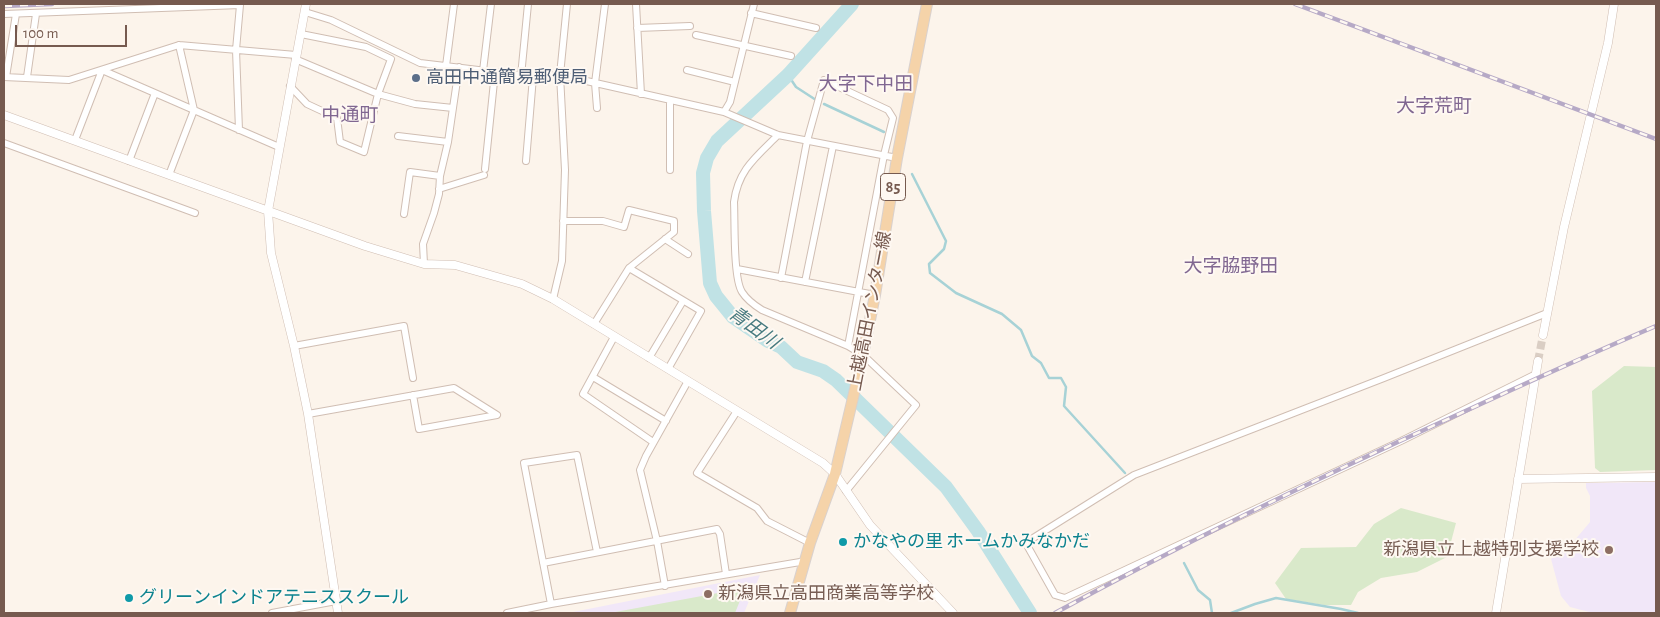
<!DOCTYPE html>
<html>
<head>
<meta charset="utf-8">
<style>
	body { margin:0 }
	#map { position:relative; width:1660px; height:617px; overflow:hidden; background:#fcf4eb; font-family:"Alegreya Sans",sans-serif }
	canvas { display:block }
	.frame { position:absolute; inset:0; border:5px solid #765a4f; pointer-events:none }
	.scale { position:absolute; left:15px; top:25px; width:112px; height:22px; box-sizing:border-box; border:2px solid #765a4f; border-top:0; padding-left:6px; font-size:15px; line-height:18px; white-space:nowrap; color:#765a4f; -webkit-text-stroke:4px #fef8f2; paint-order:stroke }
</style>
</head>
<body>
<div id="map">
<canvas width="1660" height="617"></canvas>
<div class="frame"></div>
<div class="scale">100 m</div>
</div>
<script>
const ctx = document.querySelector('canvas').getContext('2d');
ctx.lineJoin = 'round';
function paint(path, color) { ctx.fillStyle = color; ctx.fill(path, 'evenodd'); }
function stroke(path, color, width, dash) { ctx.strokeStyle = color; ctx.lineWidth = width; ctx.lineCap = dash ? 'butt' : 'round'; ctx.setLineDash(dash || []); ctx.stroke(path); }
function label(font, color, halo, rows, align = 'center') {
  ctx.font = font + ' "Alegreya Sans","Noto Sans JP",sans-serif'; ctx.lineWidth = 4; ctx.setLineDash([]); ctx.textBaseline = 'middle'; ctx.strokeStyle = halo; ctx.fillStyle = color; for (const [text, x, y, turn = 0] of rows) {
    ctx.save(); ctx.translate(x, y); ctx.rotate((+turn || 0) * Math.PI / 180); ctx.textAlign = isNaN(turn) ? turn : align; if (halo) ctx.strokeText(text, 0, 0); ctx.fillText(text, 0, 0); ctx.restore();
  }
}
const education = new Path2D(`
	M1656,482V613H1593L1570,607L1561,596L1551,559L1574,541L1590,522V496L1586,488V483Z
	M760,575L744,613H568Z`);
const green = new Path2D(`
	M1624,366L1656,367V470L1600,472L1595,468L1592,391Z
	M1401,508L1456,523L1447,557L1417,572L1381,578L1358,592L1351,605H1324L1286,599L1275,583L1301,548L1356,547L1374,524Z
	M745,588L735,613H610Z`);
const stream = new Path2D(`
	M788,75L796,87L816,100
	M824,104L884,132
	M912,174L946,241L944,249L929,264L930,273L956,293L1002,314L1021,330L1032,356L1041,363L1049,378H1061L1066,387L1064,406L1125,473
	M1184,563L1198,590L1210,600L1212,613
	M1231,613L1255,604L1276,598L1341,609L1358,613`);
const river = new Path2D(`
	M852,4L788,75L717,141L707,158L703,173L704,211L710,283L716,296L733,317L768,341L781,347L797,362L823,371L836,380L946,487L978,531L1030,613`);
const tertiaryTunnel = new Path2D(`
	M1538,361L1543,335`);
const minor = new Path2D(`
	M636,4L641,94
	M305,12L331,20L420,63L495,72L485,169
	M751,13L816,28
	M4,14L240,5L236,50L239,130
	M637,28L690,26
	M696,35L791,56
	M295,59L378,94L415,104L453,108
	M446,66L454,4
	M687,70L735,82
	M483,71L491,4
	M495,72L533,77L526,161
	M521,76L528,4
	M4,77L69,80L179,45L296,55
	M6,77L16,14
	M27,77L36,14
	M533,77L560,75L724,112L778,135L897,158
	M290,86L307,104L337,118L340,142L364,152L378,94L391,59L366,47L301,34
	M597,108L595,83L605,4
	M724,112L730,102L754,4
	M778,135C756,157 738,170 734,202C735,221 733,278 742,292C747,300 754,305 762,310L848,346L863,355L916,405L846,491
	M398,136L448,142
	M75,140L102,70L279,147
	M4,143L195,213
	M129,161L155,93
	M670,170V100
	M169,175L194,110L179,45
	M439,189L484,175
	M404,214L410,172L440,176
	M563,221H603L624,227L629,210L674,221V232L629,268
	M665,239L688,254
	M424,264L423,244L434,213L439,194L440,176L448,142L459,67
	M737,269L875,295
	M781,278L807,141L824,80L888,110L893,118L884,155L848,346
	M805,282L833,146
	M553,299L562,261L565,170L560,75L567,4
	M594,324L629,268L701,311L668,369
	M614,337L583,394L653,442
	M294,346L404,326L413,378
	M649,358L683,301
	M1536,374L1401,441L1065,598L1055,595L1028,547L1030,540L1134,475L1384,378L1547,313
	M593,377L666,421
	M737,411L697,473L757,508L767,521L810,543
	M308,414L454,388L497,415L419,429L413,395
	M543,563L717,529L720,534L726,574
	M665,586L657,541L640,470L646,456L688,381
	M551,604L524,463L577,455L597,552
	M272,613L336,601
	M507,613L551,604L806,561`);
const tertiary = new Path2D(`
	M306,4L268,211L271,253L294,346L308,414L338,613
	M4,115L365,246L424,264L455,265L522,284L553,299L823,463L835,474L870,525L953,613
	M1543,335L1564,227L1608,43L1614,4
	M1518,479L1656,477
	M1496,613L1538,361`);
const primary = new Path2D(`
	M790,613L810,543L835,474L863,355L875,295L897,158L927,4`);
const rail = new Path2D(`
	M1295,4L1656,139
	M4,6L52,4
	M1055,613C1187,541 1322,476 1459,414C1524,384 1590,354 1656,326`);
const markers = [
	[416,78,5,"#5c6f8a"],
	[843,542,5,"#0f9aa8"],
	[1609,550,5,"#8d6e63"],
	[708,594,5,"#8d6e63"],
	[129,598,5,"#0f9aa8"]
];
const shields = [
	[893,187,25]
];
const shieldNames = [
	["85",893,187]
];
const serviceNames = [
	["高田中通簡易郵便局",426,78]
];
const streetNames = [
	["上越高田インター線",870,311,-79]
];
const cultureNames = [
	["かなやの里 ホームかみなかだ",853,542],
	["グリーンインドアテニススクール",139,598]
];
const educationNames = [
	["新潟県立上越特別支援学校",1599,550],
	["新潟県立高田商業高等学校",718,594,"left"]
];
const neighbourhoodNames = [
	["大字下中田",866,84],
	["大字荒町",1434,106],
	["中通町",350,115],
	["大字脇野田",1231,266]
];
const waterNames = [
	["青田川",754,328,36]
];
paint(education, '#f1e7f8');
paint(green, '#d9e9ca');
stroke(stream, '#a7d2d6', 2.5);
stroke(river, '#c0e2e5', 14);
stroke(tertiaryTunnel, '#dacec4', 8, [8, 4]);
stroke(minor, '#d0beb3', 8);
stroke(tertiary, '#d0beb3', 9);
stroke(primary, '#d9d1ce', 12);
stroke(minor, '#fff', 6);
stroke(tertiary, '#fff', 8);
stroke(primary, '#f5d3a9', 10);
stroke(rail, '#b6a9c6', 4.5);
stroke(rail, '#fef8f2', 2.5, [8]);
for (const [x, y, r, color] of markers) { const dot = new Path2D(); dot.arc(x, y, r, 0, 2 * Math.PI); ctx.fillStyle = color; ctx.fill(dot); stroke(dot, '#fef8f2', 2); }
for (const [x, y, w] of shields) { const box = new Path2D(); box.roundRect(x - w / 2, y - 13.5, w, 27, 4); ctx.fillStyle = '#fef8f2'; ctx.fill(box); stroke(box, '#765a4f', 1); }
label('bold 16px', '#765a4f', null, shieldNames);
label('18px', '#4e5e75', '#fef8f2', serviceNames, 'left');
label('18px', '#765a4f', '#fef8f2', streetNames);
label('18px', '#0d838f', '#fef8f2', cultureNames, 'left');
label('18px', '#785e54', '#fef8f2', educationNames, 'right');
label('19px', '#806791', '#fef8f2', neighbourhoodNames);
label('italic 19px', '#477b80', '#fef8f2', waterNames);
</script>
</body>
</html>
